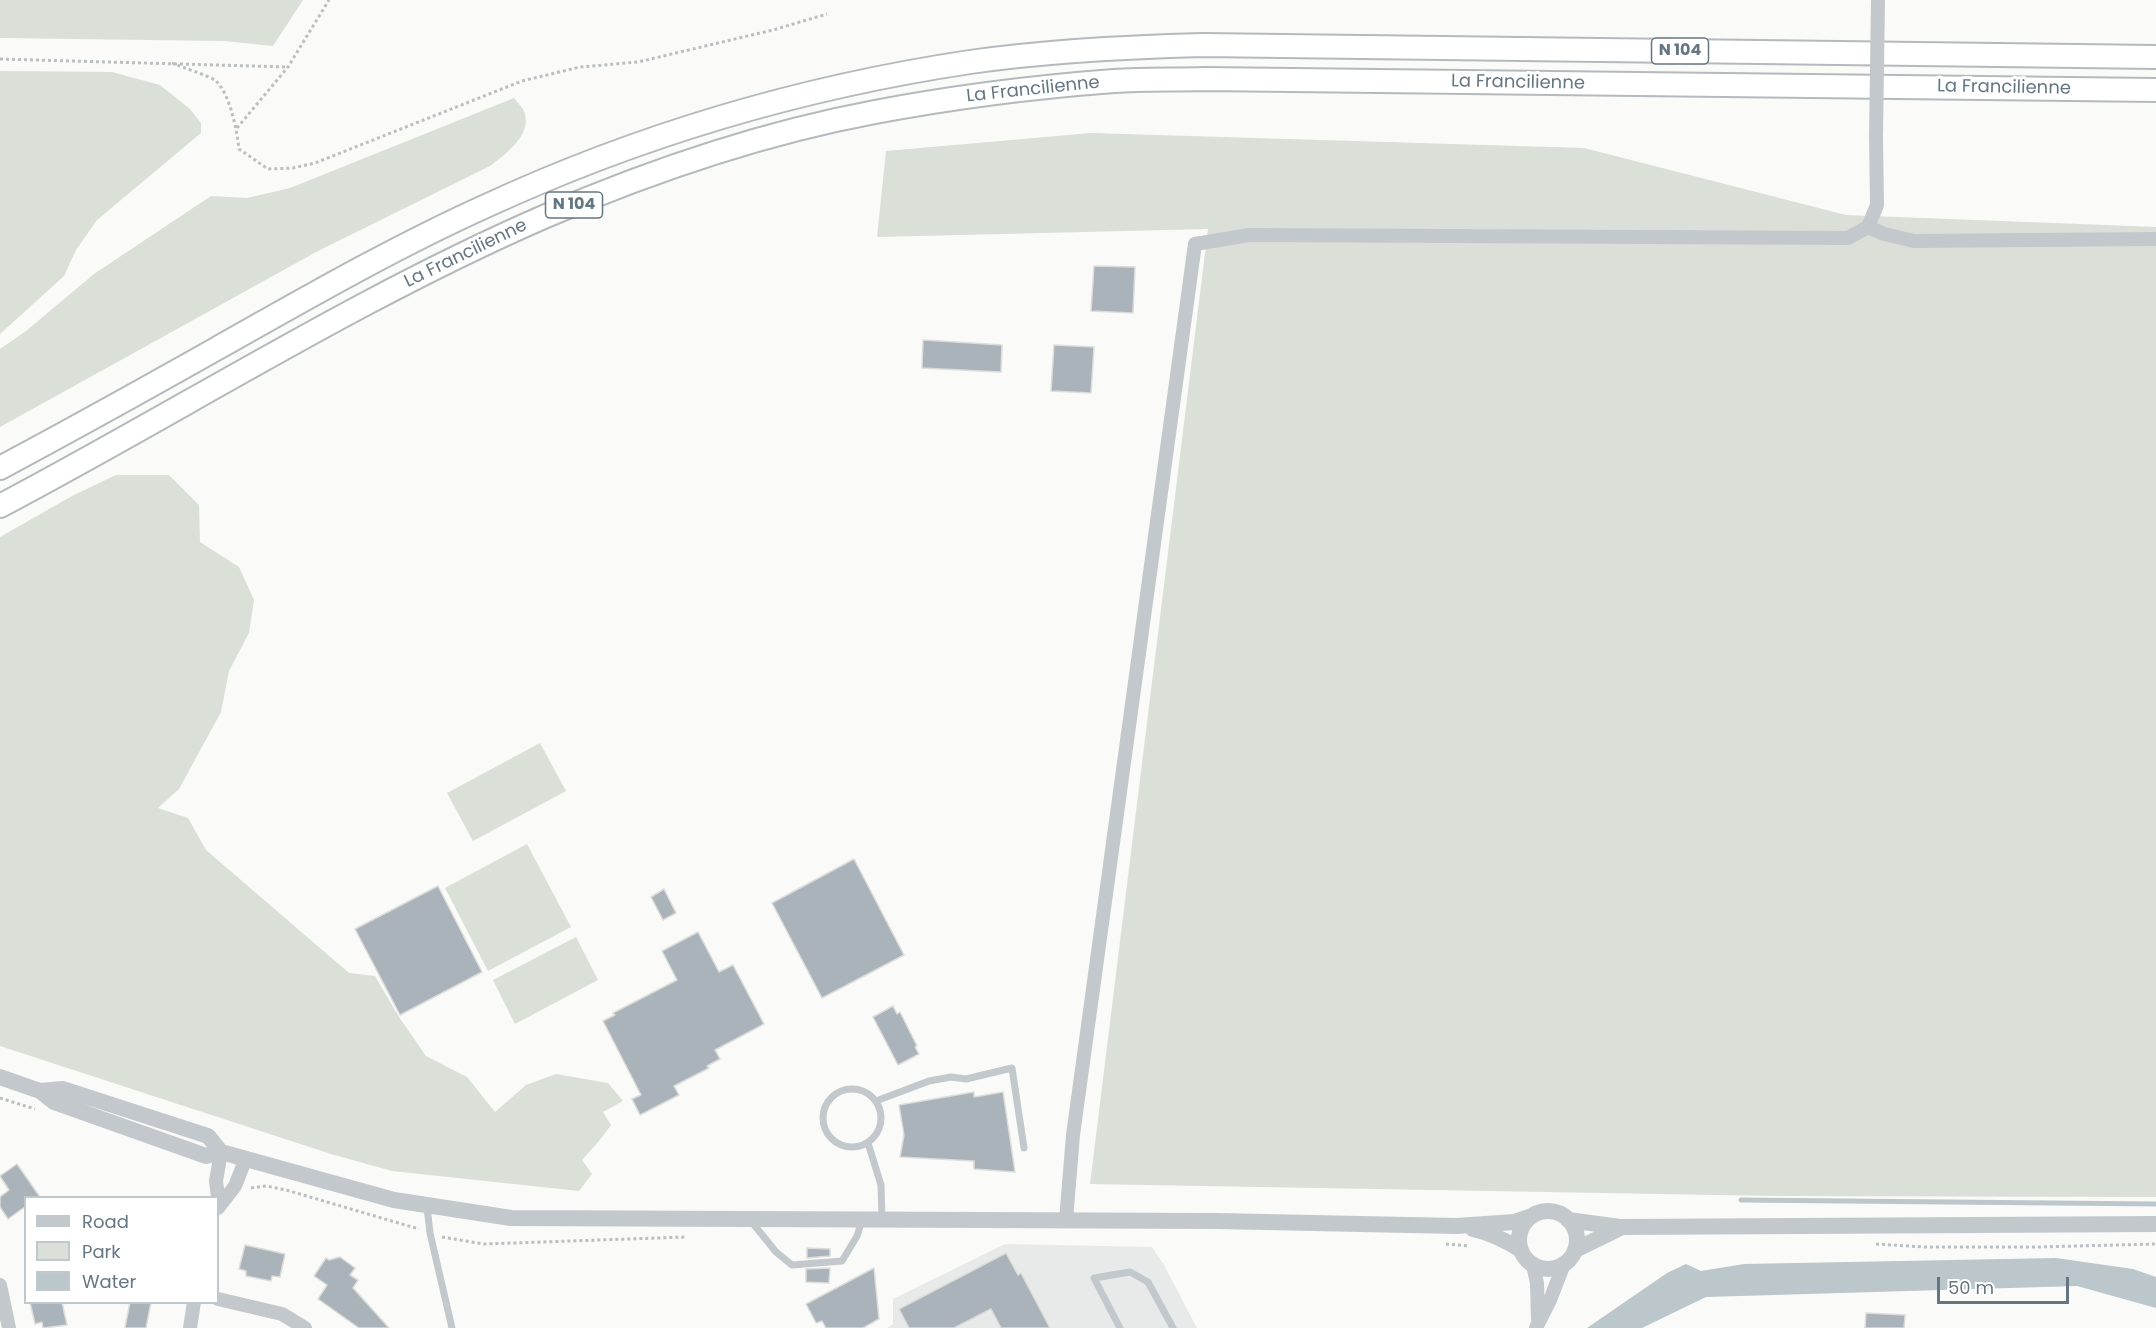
<!DOCTYPE html>
<html>
<head>
<meta charset="utf-8">
<style>
	body { margin:0 }
	#map { position:relative; width:2156px; height:1328px; overflow:hidden; background:#fafaf8; font-family:Poppins,sans-serif }
	canvas { display:block }
	.legend { position:absolute; left:24px; top:1196px; width:195px; height:108px; box-sizing:border-box; background:#fff; border:2px solid #c1c8cd; margin:0; padding:8px 10px; list-style:none; font-size:18px; color:#657683 }
	.legend li { display:flex; align-items:center; gap:12px; height:30px }
	.legend b { width:30px; border:2px solid #c1c8cd }
	.scale { position:absolute; left:1937px; top:1277px; width:132px; height:27px; box-sizing:border-box; border:3px solid #657683; border-top:0; padding-left:8px; font-size:18px; line-height:21px; white-space:nowrap; color:#657683; -webkit-text-stroke:4px #fff; paint-order:stroke }
</style>
</head>
<body>
<div id="map">
<canvas width="2156" height="1328"></canvas>
<ul class="legend">
<li><b style="height:8px;background:#c3c8cc"></b>Road</li>
<li><b style="height:16px;background:#dadfd7"></b>Park</li>
<li><b style="height:16px;background:#bbc7cb"></b>Water</li>
</ul>
<div class="scale">50 m</div>
</div>
<script>
const ctx = document.querySelector('canvas').getContext('2d');
ctx.lineJoin = 'round';
function paint(path, color) { ctx.fillStyle = color; ctx.fill(path, 'evenodd'); }
function stroke(path, color, width, dash) { ctx.strokeStyle = color; ctx.lineWidth = width; ctx.lineCap = dash ? 'butt' : 'round'; ctx.setLineDash(dash || []); ctx.stroke(path); }
function label(font, color, halo, rows, align = 'center') {
  ctx.font = font + ' Poppins,sans-serif'; ctx.lineWidth = 6; ctx.setLineDash([]); ctx.textBaseline = 'middle'; ctx.strokeStyle = halo; ctx.fillStyle = color; for (const [text, x, y, turn = 0] of rows) {
    ctx.save(); ctx.translate(x, y); ctx.rotate((+turn || 0) * Math.PI / 180); ctx.textAlign = isNaN(turn) ? turn : align; if (halo) ctx.strokeText(text, 0, 0); ctx.fillText(text, 0, 0); ctx.restore();
  }
}
const built = new Path2D(`
	M1005,1244L1152,1247L1164,1265L1197,1328H887L893,1324V1299Z`);
const green = new Path2D(`
	M0,0H303L273,46L224,41L0,38Z
	M0,71L112,72L160,85L190,109L201,123V133L97,220L76,250L64,276L0,334Z
	M514,98C517,102 521,106 523,109C535,133 506,154 490,166L318,251L0,427V349L26,331L94,274L211,196L247,198L290,188Z
	M1091,133L1584,148L1846,215L2156,227V1197L1774,1196L1090,1184L1208,229L877,237L886,151Z
	M116,475H169L199,505L200,542L239,567L254,600L249,633L229,671L221,712L179,789L158,808L188,818L206,850L349,973L375,976L399,1017L426,1056L467,1077L495,1112L526,1085L556,1074L608,1083L623,1101L603,1112L611,1125L599,1141L582,1160L592,1174L579,1191L392,1171L331,1154L0,1046V537L72,496Z
	M540,743L566,791L473,841L447,793Z
	M527,844L571,927L488,971L445,888Z
	M576,937L598,980L515,1024L493,980Z`);
const water = new Path2D(`
	M2056,1258L2133,1269L2156,1277V1308L2077,1286L1706,1297L1642,1328H1587L1667,1273L1686,1264L1701,1271L1744,1264Z`);
const stream = new Path2D(`
	M1741,1200L2156,1204`);
const building = new Path2D(`
	M1094,266L1135,267L1133,313L1091,311Z
	M923,340L1002,345L1001,372L922,368Z
	M1054,345L1094,347L1091,393L1051,391Z
	M854,859L904,955L822,998L772,903Z
	M438,886L482,972L400,1015L355,929Z
	M664,889L676,913L663,920L651,897Z
	M698,932L719,972L733,965L764,1024L715,1050L720,1059L707,1066L709,1068L674,1086L679,1095L640,1115L632,1099L641,1095L603,1021L615,1015L613,1013L677,980L662,951Z
	M893,1006L897,1014L900,1012L917,1046L915,1047L919,1054L898,1065L873,1017Z
	M974,1092V1097L1003,1092L1015,1172L974,1169V1161L900,1157L904,1135L899,1105Z
	M17,1164L40,1197H26V1206L8,1219L0,1207V1197L9,1190L0,1176Z
	M245,1245L285,1254L280,1277L272,1276L271,1281L246,1276V1271L239,1269Z
	M807,1248L830,1249V1256L807,1258Z
	M1006,1253L1018,1275L1021,1273L1050,1328H1001L991,1309L954,1328H909L899,1309Z
	M340,1257L355,1268L350,1275L358,1280L353,1288L389,1328H359L318,1299L327,1285L314,1276L326,1258L329,1260Z
	M830,1268L829,1283L806,1282V1269Z
	M874,1268L879,1319L863,1328H826L822,1321L816,1323L806,1304Z
	M30,1302H62L67,1325L43,1328L42,1322L35,1324Z
	M130,1302H151L146,1328H125Z
	M1866,1313L1905,1315L1904,1328H1865Z`);
const path = new Path2D(`
	M0,59L288,67
	M172,63C181,67 210,76 216,81C230,94 237,131 239,149L268,169L293,168L315,163L522,81L580,67L638,62L773,30L827,14
	M237,128L288,67L329,0
	M0,1098L35,1109
	M251,1188L266,1186L286,1190L419,1229
	M442,1237L484,1244L686,1237
	M1446,1244L1469,1246
	M1876,1244L1924,1247H2037L2156,1244`);
const service = new Path2D(`
	M823 1118a29 29 0 1 1 58 0a29 29 0 1 1-58 0Z
	M876,1101L929,1081L951,1077L966,1079L1012,1068L1024,1148
	M868,1143L881,1185L882,1219
	M427,1207L430,1233L452,1328
	M751,1221L776,1252L792,1265L842,1261L857,1236L862,1220
	M1120,1328L1094,1278L1130,1272L1148,1282L1173,1328`);
const minor = new Path2D(`
	M1868,227L1884,234L1914,241L2156,239
	M219,1204L216,1181L221,1152
	M218,1208L235,1186L246,1158
	M1066,1220L1073,1135L1195,244L1249,235L1848,238L1868,227L1877,205L1876,136
	M1533,1265L1537,1283L1538,1320
	M0,1285L9,1328
	M218,1299L282,1314L305,1328
	M190,1328L194,1302
	M1536,1328L1550,1300L1564,1264`);
const tertiary = new Path2D(`
	M0,1077L40,1091L54,1102L206,1156L221,1152L394,1200L511,1218L1217,1221L1457,1226L1514,1222L1532,1216
	M40,1091L63,1089L208,1136L221,1152
	M1519 1240a29 29 0 1 1 58 0a29 29 0 1 1-58 0Z
	M1568,1220L1620,1227L2156,1224
	M1473,1229C1491,1233 1505,1240 1521,1250
	M1575,1250L1620,1228`);
const trunk = new Path2D(`
	M0,468C73,429 145,389 216,349C305,299 393,248 486,206C640,135 803,87 970,62C1047,51 1126,47 1203,45L2156,57
	M0,506C182,410 357,298 546,216C651,171 763,133 875,112C954,97 1034,87 1114,81C1144,79 1175,80 1205,79L2156,90`);
const minorBridge = new Path2D(`
	M1876,136L1878,0`);
const shields = [
	[1680,51,57],
	[574,205,57]
];
const shieldNames = [
	["N 104",1680,51],
	["N 104",574,205]
];
const streetNames = [
	["La Francilienne",1518,83,1],
	["La Francilienne",2004,88,1],
	["La Francilienne",1033,90,-6],
	["La Francilienne",466,254,-26]
];
paint(built, '#e8e9e9');
paint(green, '#dadfd7');
paint(water, '#bbc7cb');
stroke(stream, '#bbc7cb', 5);
paint(building, '#aab3b9');
stroke(building, '#dcdcda', 1.5);
stroke(trunk, '#b4b9bd', 26);
stroke(path, '#bbbfc2', 3, [3, 3]);
stroke(service, '#c3c8cc', 7);
stroke(minor, '#c3c8cc', 14);
stroke(tertiary, '#c3c8cc', 16);
stroke(trunk, '#fff', 22);
stroke(minorBridge, '#c3c8cc', 14);
for (const [x, y, w] of shields) { const box = new Path2D(); box.roundRect(x - w / 2, y - 13, w, 26, 4.5); ctx.fillStyle = '#fff'; ctx.fill(box); stroke(box, '#657683', 1.5); }
label('bold 16px', '#657683', null, shieldNames);
label('18px', '#657683', '#fff', streetNames);
</script>
</body>
</html>
